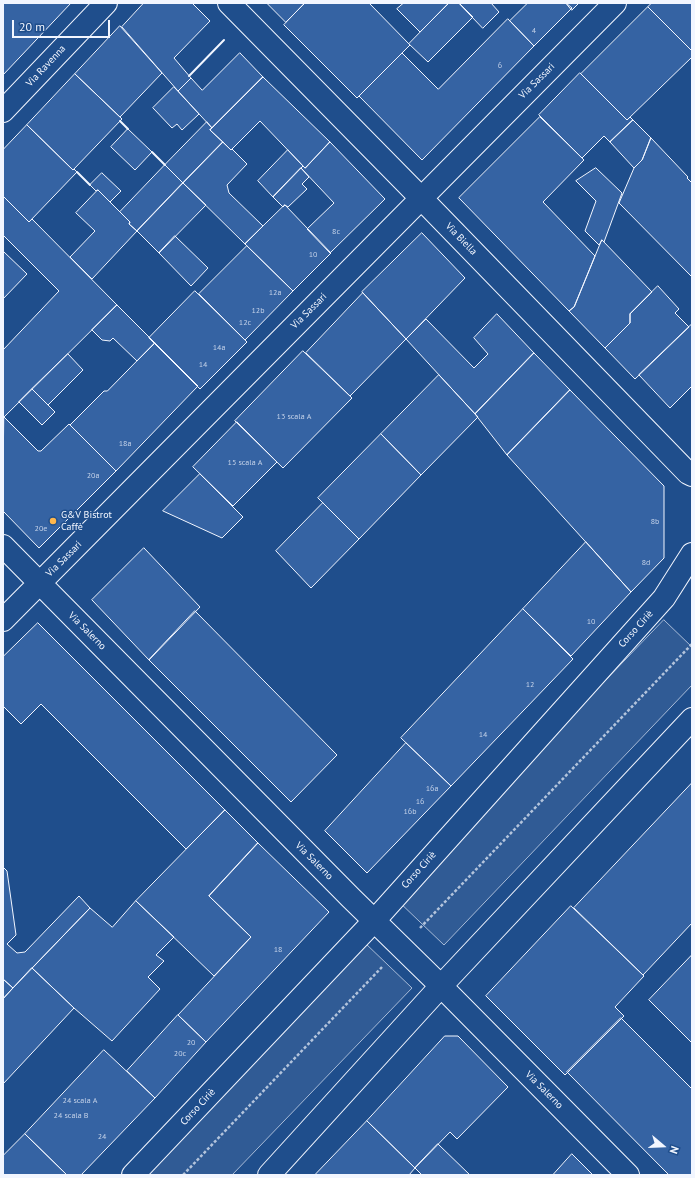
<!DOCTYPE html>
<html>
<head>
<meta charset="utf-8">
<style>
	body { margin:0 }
	#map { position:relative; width:695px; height:1178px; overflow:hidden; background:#1f4e8c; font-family:"PT Sans",sans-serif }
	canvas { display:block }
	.frame { position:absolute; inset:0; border:4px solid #f2f6ff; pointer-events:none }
	.north { position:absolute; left:643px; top:1126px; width:40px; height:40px; -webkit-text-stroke:3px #1f4e8c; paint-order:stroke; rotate:109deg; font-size:11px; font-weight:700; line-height:16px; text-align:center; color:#f2f6ff }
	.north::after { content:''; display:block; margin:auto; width:14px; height:18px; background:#f2f6ff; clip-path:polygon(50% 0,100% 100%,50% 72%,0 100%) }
	.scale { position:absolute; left:12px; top:20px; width:98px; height:18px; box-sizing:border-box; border:2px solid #f2f6ff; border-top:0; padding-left:5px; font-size:12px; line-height:14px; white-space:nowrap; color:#f2f6ff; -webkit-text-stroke:3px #1f4e8c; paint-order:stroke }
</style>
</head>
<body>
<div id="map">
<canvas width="695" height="1178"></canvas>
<div class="frame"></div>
<div class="north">N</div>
<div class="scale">20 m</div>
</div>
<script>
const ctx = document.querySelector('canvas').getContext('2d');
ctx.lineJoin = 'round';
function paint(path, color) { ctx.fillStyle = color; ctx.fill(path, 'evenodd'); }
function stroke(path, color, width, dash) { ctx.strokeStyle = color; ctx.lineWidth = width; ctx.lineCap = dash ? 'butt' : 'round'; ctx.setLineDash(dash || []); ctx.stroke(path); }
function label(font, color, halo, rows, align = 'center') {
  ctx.font = font + ' "PT Sans",sans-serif'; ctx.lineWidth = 3; ctx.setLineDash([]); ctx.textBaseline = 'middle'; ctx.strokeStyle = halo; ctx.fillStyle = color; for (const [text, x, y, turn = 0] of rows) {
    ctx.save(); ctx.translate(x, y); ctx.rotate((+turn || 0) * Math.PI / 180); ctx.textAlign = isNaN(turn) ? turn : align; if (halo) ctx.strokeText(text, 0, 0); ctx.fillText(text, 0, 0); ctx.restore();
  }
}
const built = new Path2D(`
	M664,620L692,647V685L444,945L396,899Z
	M364,942L412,988L232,1175H140Z`);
const building = new Path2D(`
	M3,3H71L3,75Z
	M144,3H192L210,21L174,58L191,78L178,91L122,27Z
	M267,3H305L286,22Z
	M305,3H369L410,45L357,98L284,25Z
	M404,3H449L420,32L397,9Z
	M449,3H459L473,17L428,62L409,44Z
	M459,3H491L499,12L483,28Z
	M528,3H566L572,8L534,46L510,21Z
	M566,3H579L572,10Z
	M652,3H692V51L648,7Z
	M648,7L692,51V57L627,120L581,74Z
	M508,19L534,46L422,160L359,96L402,53L438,89Z
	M120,26L162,73L120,117L75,74Z
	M240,53L263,77L212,128L178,91L191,78L202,90Z
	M580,73L627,120L630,117L633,120L610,142L604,136L582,158L539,115Z
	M75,74L122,119L73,170L27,125Z
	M263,77L330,142L305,168L260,121L231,150L210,130Z
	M174,87L199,114L182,130L177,124L172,128L153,108Z
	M540,117L584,160L543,202L595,256L574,307L569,311L459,198Z
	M633,120L651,138L642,160L634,168L610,142Z
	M207,122L212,128L210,130L223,142L183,183L165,165Z
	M27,125L73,170L74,169L77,172L29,222L3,196V150Z
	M128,129L152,152L135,170L111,147Z
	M651,138L688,177L687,178L692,183V277L619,203L634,168L642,160Z
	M223,142L231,150L232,149L247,164L227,185L229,193L263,226L245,244L183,183Z
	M330,142L385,199L330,253L307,229L334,203L301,168L303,166L305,168Z
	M288,150L303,166L273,197L258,181Z
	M165,165L183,183L137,231L129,224L130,222L120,212Z
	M301,168L309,177L302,184L307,189L288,207L285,205L283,207L273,197Z
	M596,168L622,193L604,242L602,240L599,245L585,231L596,201L576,181Z
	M102,173L121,191L110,202L98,190L96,191L90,185Z
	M183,183L206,205L159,253L137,231Z
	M98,190L130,222L129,224L137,231L92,279L70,257L95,231L76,213Z
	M3,196L29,222L32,219L117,305L3,418V350L59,291L3,235Z
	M285,205L331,253L293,291L245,244Z
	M422,233L465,278L406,339L362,292Z
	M175,236L208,268L191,286L159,253Z
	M602,240L652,292L630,314V323L605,348L569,311L574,307Z
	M247,246L293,291L245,340L199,294Z
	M3,251L27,274L3,299Z
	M658,286L679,309L675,313L689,327L635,379L605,348L630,323V314Z
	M195,291L247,342L200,389L149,338Z
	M363,293L406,339L350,396L306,353Z
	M117,305L155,343L137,361L113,338L110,341L102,340L92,330Z
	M497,314L534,353L475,414L406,339L426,319L474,368L488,354L474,338Z
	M692,324V386L670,408L639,375Z
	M155,343L198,386L116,471L70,425L104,391H107Z
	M303,351L352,398L283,468L235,421Z
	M534,353L570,390L507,455L475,414Z
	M68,354L83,370L48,405L32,389Z
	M439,375L478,417L421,475L381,434Z
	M32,389L55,412L42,425L19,402Z
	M570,390L664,486V558L631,592L507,455Z
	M4,417L38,451H41L69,424L116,471L39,548L3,511Z
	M237,422L277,462L233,506L193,467Z
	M381,434L421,475L359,539L318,498Z
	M200,474L243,517L222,538L163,511Z
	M323,503L359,539L311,588L276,551Z
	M586,542L631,592L571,656L523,609Z
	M144,548L200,607L149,660L92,600Z
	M523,609L573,659L451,786L401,738Z
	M195,611L337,755L291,802L149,660Z
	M38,623L225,810L186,849L41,704L21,724L3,706V657Z
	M406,743L451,786L367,873L325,831Z
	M692,783V923L643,975L574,908Z
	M225,810L258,843L209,896L251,937L214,976L136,901Z
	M258,843L329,912L206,1042L178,1015L251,937L209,896Z
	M3,867L7,871L16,935L7,944L17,953L25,952L79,896L90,908L13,988L3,979Z
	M136,901L174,937L156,955L164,961L148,977L160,989L112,1041L74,1008L32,968L90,908L112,927Z
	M571,906L644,976L615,1007L624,1016L565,1075L486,996Z
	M692,955V1043L649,1000Z
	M32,968L74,1008L3,1084V999Z
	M3,979L13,988L3,999Z
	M178,1015L206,1042L155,1098L127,1071Z
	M621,1018L692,1089V1175H669L567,1072Z
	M445,1036H458L508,1087L457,1139L450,1132L415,1168L367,1121Z
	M104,1050L155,1098L81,1175H67L25,1134Z
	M367,1121L415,1168L409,1175H315Z
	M25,1134L67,1175H3V1156Z
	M438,1144L470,1175H422L415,1168Z
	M572,1154L593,1175H553Z`);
const path = new Path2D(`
	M420,928L692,644
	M183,1175L382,967`);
const minor = new Path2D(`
	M229,3L421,198L688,473L692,475
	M3,111L106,3
	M3,546L351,898L441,986L628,1175
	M3,620L615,3
	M133,1175L374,921L664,598L692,554
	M269,1175L441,986L692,719`);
const wall = new Path2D(`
	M189,76L224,40
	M120,121L128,129
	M152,152L165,165
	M77,172L90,185`);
const markers = [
	[53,521,4,"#ffb74d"]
];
const numberNames = [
	["4",534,31],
	["6",500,66],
	["8c",336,232],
	["10",313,255],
	["12a",275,293],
	["12b",258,311],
	["12c",245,323],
	["14a",219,348],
	["14",203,365],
	["13 scala A",294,417],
	["18a",125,444],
	["15 scala A",245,463],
	["20a",93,476],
	["8b",655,522],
	["20e",41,529],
	["8d",646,563],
	["10",591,622],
	["12",530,685],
	["14",483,735],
	["16a",432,789],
	["16",420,802],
	["16b",410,812],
	["18",278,950],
	["20",191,1043],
	["20c",180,1054],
	["24 scala A",80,1101],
	["24 scala B",71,1116],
	["24",102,1137]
];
const streetNames = [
	["Via Ravenna",46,66,-47],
	["Via Sassari",537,81,-45],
	["Via Biella",461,239,46],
	["Via Sassari",309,311,-45],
	["Via Sassari",64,559,-45],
	["Corso Ciriè",636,629,-48],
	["Via Salerno",87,631,45],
	["Via Salerno",314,861,45],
	["Corso Ciriè",419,870,-48],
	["Via Salerno",544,1090,45],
	["Corso Ciriè",198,1107,-47]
];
const poiNames = [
	["G&V Bistrot",61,515],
	["Caffè",61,527]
];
paint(built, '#305b95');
stroke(built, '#a8bbd7', 1);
paint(building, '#3563a3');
stroke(building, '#f2f6ff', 1);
stroke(minor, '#f2f6ff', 24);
stroke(path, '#b3c4dc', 2.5, [3, 2]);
stroke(minor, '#1f4e8c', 22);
stroke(wall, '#f2f6ff', 2);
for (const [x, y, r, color] of markers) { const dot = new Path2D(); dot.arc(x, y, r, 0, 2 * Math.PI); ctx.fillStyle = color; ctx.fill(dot); stroke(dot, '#1f4e8c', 1.5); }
label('8px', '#c3d1e8', null, numberNames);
label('10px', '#f2f6ff', '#1f4e8c', streetNames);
label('10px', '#f2f6ff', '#1f4e8c', poiNames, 'left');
</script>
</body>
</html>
